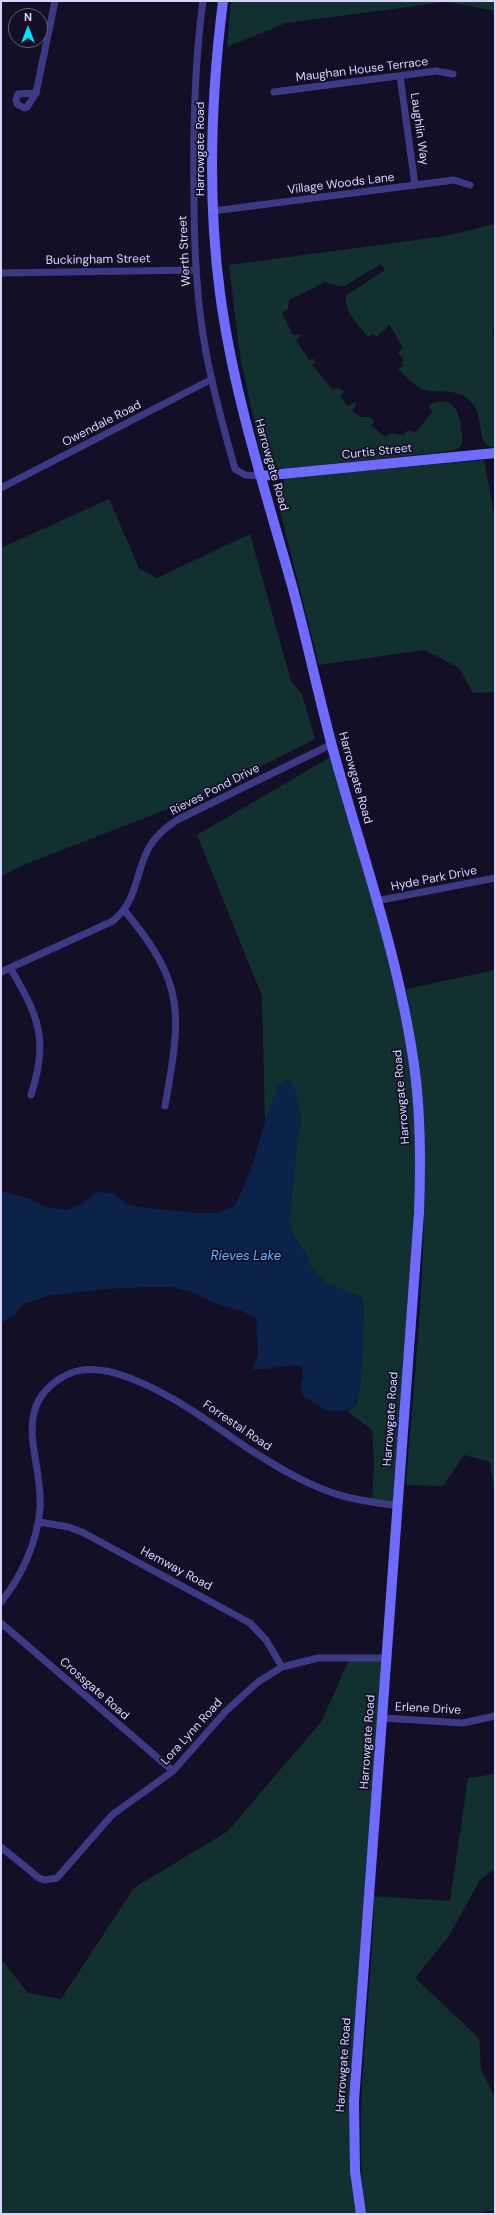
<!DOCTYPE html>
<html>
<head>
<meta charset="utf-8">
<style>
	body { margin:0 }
	#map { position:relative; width:496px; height:2215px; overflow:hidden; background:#130f26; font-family:"DM Sans",sans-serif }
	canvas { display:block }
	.frame { position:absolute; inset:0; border:2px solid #d9d4ff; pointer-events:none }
	.north { position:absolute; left:8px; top:8px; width:40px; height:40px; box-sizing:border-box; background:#130f26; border:1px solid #625e7d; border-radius:50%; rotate:0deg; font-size:11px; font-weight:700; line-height:16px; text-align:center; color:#d9d4ff }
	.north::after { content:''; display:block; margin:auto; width:14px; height:18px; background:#00e5ff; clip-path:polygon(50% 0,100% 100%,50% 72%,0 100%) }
</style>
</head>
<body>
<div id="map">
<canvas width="496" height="2215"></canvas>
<div class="frame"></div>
<div class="north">N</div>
</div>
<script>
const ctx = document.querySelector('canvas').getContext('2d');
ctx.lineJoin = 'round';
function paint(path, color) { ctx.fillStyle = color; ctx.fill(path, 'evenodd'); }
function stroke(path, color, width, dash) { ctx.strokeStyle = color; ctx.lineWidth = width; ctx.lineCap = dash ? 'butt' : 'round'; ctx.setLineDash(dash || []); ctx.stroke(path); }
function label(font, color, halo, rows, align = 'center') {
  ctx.font = font + ' "DM Sans",sans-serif'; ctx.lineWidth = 3.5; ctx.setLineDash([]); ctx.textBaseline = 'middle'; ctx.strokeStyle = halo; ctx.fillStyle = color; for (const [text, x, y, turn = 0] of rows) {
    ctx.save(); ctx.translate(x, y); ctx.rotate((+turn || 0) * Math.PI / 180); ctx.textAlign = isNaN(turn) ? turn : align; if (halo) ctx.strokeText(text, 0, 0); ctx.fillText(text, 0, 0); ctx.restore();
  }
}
const green = new Path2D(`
	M231,1H495V17L492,10L446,2L286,23L227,47Z
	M495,224V328L492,329L495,342V448C474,445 486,418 471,402C458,387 442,394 425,390C416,388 405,375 398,369L403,366L402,363L404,361L398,352L403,348L390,325L376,337L374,334L368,337C360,327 341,309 347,295L385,270L381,264L345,286H337L325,282L289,300L288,309L282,313L293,335L300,334L301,336L296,340L309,360L315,359V363L312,365L333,390L338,387L344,391L340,397L348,406L355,402L356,406L352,410L360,417H371L374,421L371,426L386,437L390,433L403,435L408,430L415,433L433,411L429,408L430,404C453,395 460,411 461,430C462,434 463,440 462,443C461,448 456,449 452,451L282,469L266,464L262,458L240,356L229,265L446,236Z
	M484,460L495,518V692L473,693L459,668L425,650L319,665L275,491L286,478Z
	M109,499L139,568L157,578L250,534L291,681L302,694L315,739L201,796L21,866L1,876V548Z
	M334,755L406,1017L420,1176L398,1506L372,1502L374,1462L372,1430L347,1411L357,1405L361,1378L364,1303L361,1297L326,1283L311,1268L308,1257L294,1237L289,1222L298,1134L301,1119L279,1085L265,1121L262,996L197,835Z
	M495,970V1496L490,1462L464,1455L443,1486L406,1485C419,1322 440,1151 406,989Z
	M350,1658H386L354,2101L361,2214H1V1959L28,1993L61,1999L134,1888L228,1831L321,1722Z
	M495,1774V1869L480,1880L449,1936L415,1978L479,2038L481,2069L495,2098V2210L473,2214H366C361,2189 361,2164 361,2139C360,2058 373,1977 374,1896L450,1901L468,1778Z`);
const water = new Path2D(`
	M290,1079L296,1090L301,1119L298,1134L289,1222L294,1237L308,1257L311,1268L326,1283L361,1297L364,1303L361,1378L357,1405C341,1415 326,1413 311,1401C308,1399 303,1396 302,1393C297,1383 308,1376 300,1366C284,1364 268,1371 252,1369L258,1355L256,1319L242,1311L214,1303L192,1292L170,1287H150L104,1289L47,1296L22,1305L15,1315L1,1323V1191L30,1199L45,1207L67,1210L84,1203L93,1194L100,1192L114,1193L127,1204L139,1207L197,1213H216L234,1206L241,1193L251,1169L265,1121L279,1085Z`);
const street = new Path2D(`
	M203,1C194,66 193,129 194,195C194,247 196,300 206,352C213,391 224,430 235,469L245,475L261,476
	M400,76L415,185
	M274,92L436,71L453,74
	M36,93L18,94L16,100L17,104L24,108L27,107L36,93L55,1
	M213,211L454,180L470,185
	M1,273L196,270
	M1,488L212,379
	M376,901L495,878
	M124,910C187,985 181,1015 165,1106
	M10,968C39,1016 49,1041 31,1095
	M1,972L113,921C136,901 134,882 145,856C151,840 163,829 177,820L332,744
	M39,1522L69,1527L84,1533L250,1623L266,1640L282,1667
	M1,1602C22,1576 37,1542 40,1509C44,1462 9,1410 61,1378C78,1367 96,1368 115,1373C165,1388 206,1420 249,1449C277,1467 310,1487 343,1496C361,1501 379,1503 398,1506
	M1,1623L173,1771
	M383,1718L463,1723L495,1716
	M1,1847L39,1878L45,1880L57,1878L112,1815L173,1771L226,1711L258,1682L282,1667L318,1658H386`);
const secondary = new Path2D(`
	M223,1C211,97 207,196 220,293C233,392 264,486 291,582C307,640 319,699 335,757C363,857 398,956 413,1058C421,1109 421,1162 419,1213L354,2101L355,2171L361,2214
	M261,476L495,453`);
const streetNames = [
	["Maughan House Terrace",362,70,-7],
	["Laughlin Way",419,129,82],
	["Harrowgate Road",201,149,-90],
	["Village Woods Lane",341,184,-7],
	["Werth Street",185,251,-93],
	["Buckingham Street",98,260,-1],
	["Owendale Road",102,424,-27],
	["Curtis Street",377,452,-6],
	["Harrowgate Road",271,465,74],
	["Harrowgate Road",355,778,74],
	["Rieves Pond Drive",215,790,-27],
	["Hyde Park Drive",434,879,-11],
	["Harrowgate Road",402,1097,-95],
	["Harrowgate Road",391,1419,-86],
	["Forrestal Road",237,1426,34],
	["Hemway Road",176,1569,28],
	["Crossgate Road",94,1689,41],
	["Erlene Drive",428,1709,3],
	["Lora Lynn Road",192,1732,-48],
	["Harrowgate Road",368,1742,-86],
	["Harrowgate Road",344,2065,-86]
];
const waterNames = [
	["Rieves Lake",246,1257]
];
paint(green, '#12302f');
paint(water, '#0c2248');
stroke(street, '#3d3a85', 7);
stroke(secondary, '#6f6bff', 10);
label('12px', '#d9d4ff', '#130f26', streetNames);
label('italic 13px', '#62b6ff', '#130f26', waterNames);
</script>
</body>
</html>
